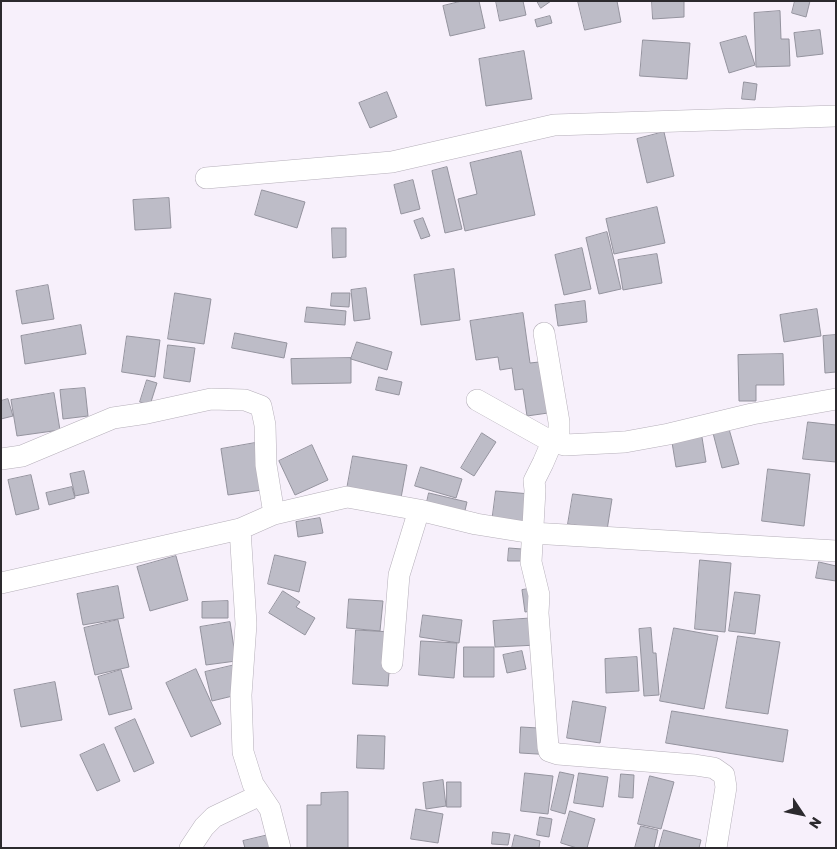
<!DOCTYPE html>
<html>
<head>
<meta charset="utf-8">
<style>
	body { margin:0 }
	#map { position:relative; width:837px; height:849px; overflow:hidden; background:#f7f0fb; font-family:Rubik,sans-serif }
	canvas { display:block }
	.frame { position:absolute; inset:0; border:2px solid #2c2a2e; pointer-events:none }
	.north { position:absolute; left:777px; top:789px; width:50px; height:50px; -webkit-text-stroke:4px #f7f0fb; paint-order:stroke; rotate:124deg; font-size:14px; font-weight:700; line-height:20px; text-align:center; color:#2c2a2e }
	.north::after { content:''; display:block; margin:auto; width:18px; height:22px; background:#2c2a2e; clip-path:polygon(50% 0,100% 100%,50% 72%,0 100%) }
</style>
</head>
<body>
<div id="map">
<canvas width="837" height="849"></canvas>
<div class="frame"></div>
<div class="north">N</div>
</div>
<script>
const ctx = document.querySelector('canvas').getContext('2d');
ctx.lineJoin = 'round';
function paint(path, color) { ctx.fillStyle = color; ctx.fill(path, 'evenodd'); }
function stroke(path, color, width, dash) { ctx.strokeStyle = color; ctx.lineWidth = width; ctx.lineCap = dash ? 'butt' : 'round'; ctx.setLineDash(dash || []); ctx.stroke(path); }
const building = new Path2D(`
	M462,1H479L485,28L450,36L443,6Z
	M496,1H523L526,15L500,21Z
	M537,1H551L541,8Z
	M578,1H617L621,22L585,30Z
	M652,1H684V17L653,19Z
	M795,1H810L806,17L792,13Z
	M780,11L781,39H789L790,66L756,67L754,13Z
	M550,16L552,23L537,27L535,20Z
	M820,30L823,54L797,57L794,33Z
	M746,36L755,65L729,73L720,43Z
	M643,40L690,43L687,79L640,76Z
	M524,51L532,99L486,106L479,59Z
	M744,82L757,84L755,100L742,99Z
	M387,92L397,117L370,128L359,103Z
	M664,132L674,176L647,183L637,139Z
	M521,151L535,215L465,231L458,199L477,194L470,163Z
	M447,167L462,229L445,233L432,171Z
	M413,180L420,209L401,214L394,185Z
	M262,190L305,202L297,228L255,215Z
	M169,198L171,228L135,230L133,200Z
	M657,207L665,243L614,254L606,219Z
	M423,218L430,236L421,239L414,221Z
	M332,228H346V257L333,258Z
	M607,232L621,289L599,294L586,238Z
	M582,248L591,289L564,295L555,255Z
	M657,254L662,283L623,290L618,260Z
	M454,269L460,320L421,325L414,275Z
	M48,285L54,319L22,324L16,291Z
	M366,288L370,319L354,321L351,290Z
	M175,293L211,299L204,344L168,339Z
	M332,293H350L349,307L331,306Z
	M585,301L587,322L558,326L555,305Z
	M307,307L346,311L345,325L305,322Z
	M817,309L821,336L784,342L780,315Z
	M523,313L530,363L548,361L555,412L527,416L523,389L515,390L512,368L500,370L498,357L476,360L470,321Z
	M81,325L86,354L25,364L21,336Z
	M235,333L287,343L284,358L232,348Z
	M836,335V372L825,373L823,336Z
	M127,336L160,340L155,377L122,372Z
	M357,342L392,352L387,370L351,359Z
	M168,345L195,348L190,382L164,378Z
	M783,354L784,385H756V401H739L738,355Z
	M351,358V383L292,384L291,359Z
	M379,377L402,382L399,395L376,390Z
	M147,380L157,383L150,405L140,402Z
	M85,388L88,416L63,419L60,390Z
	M54,393L60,430L17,436L11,400Z
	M8,399L13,416L1,419V401Z
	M808,422L836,425V462L803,459Z
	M700,425L706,462L676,467L670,430Z
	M729,429L739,464L722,468L713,433Z
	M482,433L496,442L474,476L461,468Z
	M255,443L262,490L228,495L221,449Z
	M312,445L328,480L295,495L279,461Z
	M353,456L407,465L401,498L347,489Z
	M421,467L462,479L456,498L415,486Z
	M768,469L810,474L804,526L762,521Z
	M84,471L89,493L75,496L70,474Z
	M31,475L39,509L16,515L8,480Z
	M72,487L75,498L49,505L46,493Z
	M496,491L530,494L527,526L492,522Z
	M429,493L467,502L463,519L425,511Z
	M573,494L612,499L607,530L568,524Z
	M320,518L323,533L298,537L296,522Z
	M509,548L522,549L521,561H508Z
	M275,555L306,562L299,592L268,584Z
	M176,556L188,600L150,611L137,567Z
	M700,560L731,563L725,632L695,629Z
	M819,562L836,566V581L816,578Z
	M118,586L124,618L83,625L77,594Z
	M541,587L545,609L525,612L522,590Z
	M283,591L300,602L296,607L315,618L305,635L269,613Z
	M735,592L760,595L755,634L729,631Z
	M349,599L383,601L380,631L347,628Z
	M228,601V618H202V602Z
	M423,615L462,620L459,643L420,637Z
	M536,618L538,645L495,647L493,621Z
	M118,620L129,667L95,675L84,628Z
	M230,622L236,661L206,665L200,627Z
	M651,628L653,653H656L659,695L644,696L639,629Z
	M674,628L718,636L704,709L660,701Z
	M356,630L392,632L388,686L353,684Z
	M738,636L780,642L768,714L726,708Z
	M421,641L457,643L454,678L419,675Z
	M464,647H494V677H464Z
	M522,651L526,669L507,673L503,655Z
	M637,657L639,691L606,693L605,659Z
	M235,665L241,694L212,701L205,672Z
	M196,669L221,724L191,737L166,683Z
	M121,670L132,709L109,715L98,677Z
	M55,682L62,720L21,727L14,690Z
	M573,701L606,707L600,743L567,738Z
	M672,711L788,730L783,762L666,743Z
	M135,719L154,763L134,772L115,728Z
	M521,727L555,729L554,755L520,753Z
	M358,735L385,736L384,769L357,768Z
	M104,744L120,781L97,791L80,755Z
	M560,772L574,775L565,814L551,810Z
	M525,773L553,776L548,814L521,811Z
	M579,773L608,777L603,807L574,803Z
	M621,774L634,775L633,798L619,797Z
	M650,776L674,782L661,829L638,824Z
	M443,780L446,806L426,809L423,783Z
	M447,782H461V807H447Z
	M348,792V848H307V805H321V793Z
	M416,809L443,814L438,843L411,839Z
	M570,811L595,819L587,848H577L561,843Z
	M540,817L552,819L549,837L537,835Z
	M641,826L658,830L654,848H635Z
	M664,830L701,840L699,848H659Z
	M493,832L510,834L508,845L492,844Z
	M277,833L280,848H245L243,841Z
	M515,835L540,841L539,848H512Z`);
const minor = new Path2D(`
	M206,178L392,162L554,125L836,116
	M544,333L559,422V433L552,442L543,463L534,481L535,490L531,562L539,595L538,613L548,747L549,751L558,754L695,765L714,768L724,775L726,787L716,848
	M477,400L552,442L565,445L625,442L669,434L752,414L836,399
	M1,459L22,456L113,418L147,413L211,399L245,400L261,406L265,425L266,465L274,514
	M240,529L246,624L241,695L243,752L253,784L270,809L280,848
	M1,583L240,529L274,514L347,497L419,510L476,524L532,533L836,551
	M392,663L399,575L419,510
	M190,848L204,827L214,817L260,795`);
paint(building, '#bdbcc7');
stroke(building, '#94939e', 1);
stroke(minor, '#b5afb9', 22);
stroke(minor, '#fff', 21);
</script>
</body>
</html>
